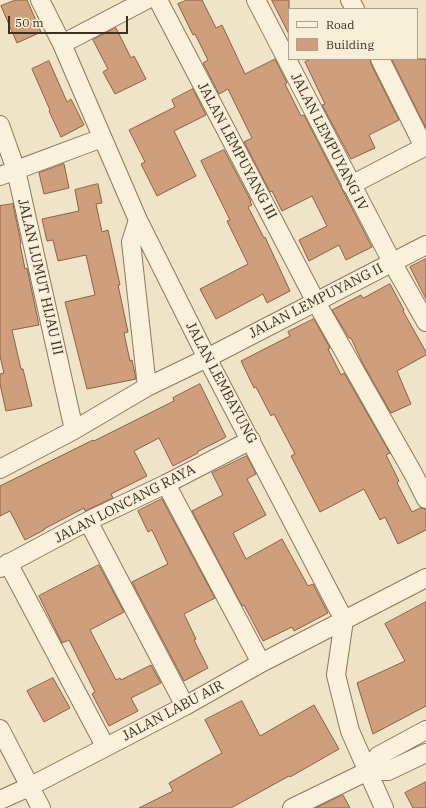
<!DOCTYPE html>
<html>
<head>
<meta charset="utf-8">
<style>
	body { margin:0 }
	#map { position:relative; width:426px; height:808px; overflow:hidden; background:#f0e4c8; font-family:"IBM Plex Serif",serif }
	canvas { display:block }
	.legend { position:absolute; left:288px; top:8px; width:130px; height:52px; box-sizing:border-box; background:#f7eed8; border:1px solid #ada18e; margin:0; padding:5px 7px; list-style:none; font-size:12px; color:#3d2e20 }
	.legend li { display:flex; align-items:center; gap:8px; height:20px }
	.legend b { width:20px; border:1px solid #ada18e }
	.scale { position:absolute; left:8px; top:16px; width:120px; height:18px; box-sizing:border-box; border:2px solid #3d2e20; border-top:0; padding-left:5px; font-size:12px; line-height:14px; white-space:nowrap; color:#3d2e20; -webkit-text-stroke:3px #f7eed8; paint-order:stroke }
</style>
</head>
<body>
<div id="map">
<canvas width="426" height="808"></canvas>
<ul class="legend">
<li><b style="height:5px;background:#faf1dc"></b>Road</li>
<li><b style="height:11px;background:#cf9f7d"></b>Building</li>
</ul>
<div class="scale">50 m</div>
</div>
<script>
const ctx = document.querySelector('canvas').getContext('2d');
ctx.lineJoin = 'round';
function paint(path, color) { ctx.fillStyle = color; ctx.fill(path, 'evenodd'); }
function stroke(path, color, width, dash) { ctx.strokeStyle = color; ctx.lineWidth = width; ctx.lineCap = dash ? 'butt' : 'round'; ctx.setLineDash(dash || []); ctx.stroke(path); }
function label(font, color, halo, rows, align = 'center') {
  ctx.font = font + ' "IBM Plex Serif",serif'; ctx.lineWidth = 3; ctx.setLineDash([]); ctx.textBaseline = 'middle'; ctx.strokeStyle = halo; ctx.fillStyle = color; for (const [text, x, y, turn = 0] of rows) {
    ctx.save(); ctx.translate(x, y); ctx.rotate((+turn || 0) * Math.PI / 180); ctx.textAlign = isNaN(turn) ? turn : align; if (halo) ctx.strokeText(text, 0, 0); ctx.fillText(text, 0, 0); ctx.restore();
  }
}
const building = new Path2D(`
	M16,0H27L41,32L17,43L1,6Z
	M187,0H202L216,28L222,25L245,74L275,59L287,83L285,84L301,116L304,115L372,247L346,260L339,245L309,261L299,240L327,226L312,196L282,211L272,191L270,192L244,142L252,138L228,89L219,94L203,63L208,60L195,34L193,35L178,4Z
	M272,0H289V34Z
	M116,28L131,58L134,56L146,79L115,94L103,72L108,69L93,40Z
	M311,59H370L371,64L399,120L369,135L375,148L351,159L322,105L325,104L305,62Z
	M392,59H426V128Z
	M49,61L67,102L71,99L84,125L61,137L49,111L50,110L32,69Z
	M193,89L206,115L174,131L196,176L157,196L141,164L145,162L129,130L175,107L172,100Z
	M224,150L251,201L250,202L252,205L248,207L264,238L265,237L290,291L267,303L263,294L216,319L200,289L248,264L227,221L230,220L201,161Z
	M64,164L69,188L44,194L39,173Z
	M98,184L102,203L96,204L102,232L108,230L120,285H118L128,332L124,333L130,361L132,360L136,379L87,389L65,302L95,295L86,255L58,261L53,240L47,241L42,219L79,211L75,190Z
	M13,204L21,243L20,244L25,269L27,268L39,325L12,330L21,369H23L32,406L6,411L0,384V374L4,373L0,356V206Z
	M426,259V299L410,267Z
	M390,284L404,310L403,311L426,352V355L397,371L411,404L391,413L363,364L351,338H349L332,310L361,295L363,298Z
	M314,319L330,348L328,349L341,375L344,373L390,453L386,455L399,481L397,483L412,512L420,508L426,509V530L398,544L385,517L380,520L364,489L320,512L291,456L295,454L274,414L271,416L256,387L254,388L241,361L290,336L288,332Z
	M200,384L226,437L197,452L198,453L173,466L159,438L134,451L147,476L111,494L113,498L85,511L84,508L44,529V530L25,540L10,511L0,516V486L93,440L94,441L174,401L173,398Z
	M247,456L256,474L247,479L266,515L233,533L246,559L282,539L308,586L313,584L328,613L294,631L292,627L263,641L244,605L242,606L192,511L223,495L212,473Z
	M162,499L215,598L184,614L196,639L194,640L208,668L184,681L132,582L168,564L152,530L148,532L138,511Z
	M99,565L124,612L90,630L116,680L120,678L121,680L151,665L161,683L131,698L138,711L109,726L92,694L95,692L69,640L62,643L39,596Z
	M426,602V706L373,734L357,683L405,661L385,624Z
	M53,678L70,708L44,722L27,691Z
	M242,701L260,736L314,705L339,749L290,777L289,776L231,808H139L173,791L169,783L222,753L205,720Z
	M426,782V808H413L405,793Z
	M343,795L350,808H316Z`);
const street = new Path2D(`
	M40,0L62,44L138,220L207,358L344,620L336,675L350,731L384,808
	M158,0L316,302L414,475L426,499
	M256,0L392,262L426,322
	M350,0L355,9
	M62,44L146,0
	M380,59L424,147
	M0,125L16,170L74,430
	M0,176L102,138
	M351,185L426,146
	M138,220L131,242L147,387
	M0,469L74,430L147,387L207,358L426,245
	M166,484L261,663
	M88,521L185,706
	M8,563L105,746
	M0,568L88,521L166,484L251,440
	M0,729L41,808
	M368,771L378,756L426,730
	M0,800L29,787L185,706L261,663L426,578
	M292,808L368,771H388L426,753`);
const streetNames = [
	["JALAN LEMPUYANG IV",329,142,63],
	["JALAN LEMPUYANG III",237,151,62],
	["JALAN LUMUT HIJAU III",40,277,77],
	["JALAN LEMPUYANG II",316,301,-27],
	["JALAN LEMBAYUNG",221,383,62],
	["JALAN LONCANG RAYA",125,504,-27],
	["JALAN LABU AIR",173,711,-28]
];
paint(building, '#cf9f7d');
stroke(building, '#8d5f41', 1);
stroke(street, '#8d765c', 20);
stroke(street, '#faf1dc', 18);
label('14px', '#3d2e20', '#f7eed8', streetNames);
</script>
</body>
</html>
